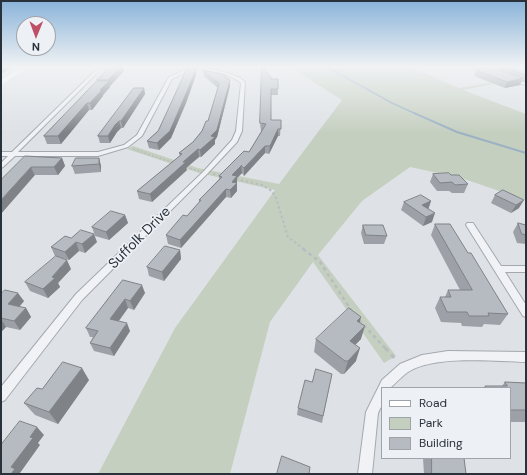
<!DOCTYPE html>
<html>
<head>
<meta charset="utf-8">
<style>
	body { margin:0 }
	#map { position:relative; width:527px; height:475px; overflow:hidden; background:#dee2e6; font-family:"DM Sans",sans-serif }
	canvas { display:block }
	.frame { position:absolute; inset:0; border:2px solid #29313b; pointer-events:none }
	.legend { position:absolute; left:381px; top:387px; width:130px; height:72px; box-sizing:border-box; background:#edf0f4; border:1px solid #9fa4aa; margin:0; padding:5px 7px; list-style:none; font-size:12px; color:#29313b }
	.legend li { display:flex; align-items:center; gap:8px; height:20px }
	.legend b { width:20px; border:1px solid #9fa4aa }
	.north { position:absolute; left:16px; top:16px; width:40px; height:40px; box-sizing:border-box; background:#edf0f4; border:1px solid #9fa4aa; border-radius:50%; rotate:181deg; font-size:11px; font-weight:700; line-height:16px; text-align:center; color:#29313b }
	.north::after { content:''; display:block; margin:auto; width:14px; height:18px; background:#bf4f66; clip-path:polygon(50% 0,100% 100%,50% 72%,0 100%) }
</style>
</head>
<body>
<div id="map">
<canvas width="527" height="475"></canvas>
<div class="frame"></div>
<ul class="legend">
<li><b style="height:5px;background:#fff"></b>Road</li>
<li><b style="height:11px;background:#c5cfc0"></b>Park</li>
<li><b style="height:11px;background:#b6bbc2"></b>Building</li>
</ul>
<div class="north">N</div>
</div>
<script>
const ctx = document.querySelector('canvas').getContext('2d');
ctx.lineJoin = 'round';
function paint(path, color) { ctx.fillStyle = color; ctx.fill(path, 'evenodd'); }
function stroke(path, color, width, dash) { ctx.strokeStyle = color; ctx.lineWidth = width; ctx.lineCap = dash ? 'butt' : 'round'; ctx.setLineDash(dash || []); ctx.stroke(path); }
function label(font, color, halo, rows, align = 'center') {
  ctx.font = font + ' "DM Sans",sans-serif'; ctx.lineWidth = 3.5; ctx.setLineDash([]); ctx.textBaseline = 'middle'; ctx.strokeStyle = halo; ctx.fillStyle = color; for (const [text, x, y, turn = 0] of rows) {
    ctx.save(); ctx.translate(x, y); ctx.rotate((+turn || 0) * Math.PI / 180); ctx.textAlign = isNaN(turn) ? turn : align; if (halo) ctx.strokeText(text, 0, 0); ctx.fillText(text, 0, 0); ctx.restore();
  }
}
const green = new Path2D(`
	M290,67H411L459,88L506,80L509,81L463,90L526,114V200L461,178L410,167L362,201L318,255L396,356L384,363L313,262L270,322L230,474H98L175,328L275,190L199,173L127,149L133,146L198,168L279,184L342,100Z`);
const streamFar1 = new Path2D(`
	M327,67L392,103L416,114`);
const stream = new Path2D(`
	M414,113L457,132L526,153`);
const pathFar3 = new Path2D(`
	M133,149L174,163
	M186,167L199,171`);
const pathFar2 = new Path2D(`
	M213,174L222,176
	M236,179L262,185L272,191L276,198L288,237L305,250`);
const pathFar1 = new Path2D(`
	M303,249L320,262L351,310
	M359,320L386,349`);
const path = new Path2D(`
	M385,348L397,361`);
const minor = new Path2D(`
	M102,67H107L96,74L18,152H98L124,145L137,135L169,77L191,67L206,68L228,73L240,78L245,82L242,131L237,142L208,173L82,300L5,400L1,402V387L76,294L204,171L232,140L236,131L241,83L237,80L225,74L194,68L172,79L142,136L128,147L98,156H15L3,167L1,168V163L8,156H1V152H12L94,72Z
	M473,67H479L493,73L490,74Z
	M512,79L526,83V85L511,81L510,80Z
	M467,223H473L501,266H526V272H505L526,305V317L523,316L466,225Z
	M448,351L526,352V362C495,361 434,355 408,372C402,376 396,383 390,388H382V405L378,413L372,474H358L366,412L382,380L400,364L422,355Z`);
const secondary = new Path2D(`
	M21,67H28L1,85V80Z`);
const wall = new Path2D(`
	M110,67H123L124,71L110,86V87L103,95V96L92,110H89L61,144H47L44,136L97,81V80Z
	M498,67H522L526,68V83L522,81L520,85L505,88L474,76L476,70H497Z
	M203,70L230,86L217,137L215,140V144L201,157H199L186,168L187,170L152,202L139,199L137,191L180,156L179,153L193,142L202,131L208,121L218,88L204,76Z
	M196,75L186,103L171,138L159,150L149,148L147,141L158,131Z
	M271,79L278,89V95H271V120H281L280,136H278L269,154L265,153L244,176L242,173L237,178V191L231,198L226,197L181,248L168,244L166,235L187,216L199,203V200L219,179V176L249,152L262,131H261L260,123Z
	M144,88L145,94L123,128H121L117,132L110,143H100L98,136Z
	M25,156L62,158L65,166L58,175H35Z
	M99,158L101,166V172L75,174L72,166Z
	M433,174L451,175L468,184L464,193H452L449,191H437L430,182Z
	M503,190L519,208L511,213L491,203L495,195Z
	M431,201L428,209L432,222L423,226L401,210L404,202Z
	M125,215L128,223L109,240L95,236L92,227Z
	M518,223L526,225V244L517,243L513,232Z
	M435,224L468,253L508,314L500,325L484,324L482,327L462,326L461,323L441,322L435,308L440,297H445L448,290H460L431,235Z
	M363,225L387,236L384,244H364L361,233Z
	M71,238L97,242L85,253L79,251L69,260L55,256L51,247Z
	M180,250L181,259L164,281L149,276L147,267Z
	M71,269L58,283L60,287L48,298L30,291L25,282Z
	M123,280L145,293L134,310L128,308L119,321L130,331L114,356L94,351L90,343L93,337H90L86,328Z
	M1,294L24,301L19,307L26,308L31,317L20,330L6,327L1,332Z
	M361,317L359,322L361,339L355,345L356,361L344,374H341L314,352L316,339Z
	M332,374L322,423L297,415L298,408L312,382Z
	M89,380L58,424L35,415L24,403L42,389Z
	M505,382L526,383V422H510V388H483L485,386H502Z
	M423,458H464L466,474H424Z`);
const shadedWall = new Path2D(`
	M1,67H12L1,74Z
	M121,67H123L124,71L110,86V87L103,95V96L92,110L90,103L100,90L108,81V80Z
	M196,69V75L186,103L171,138L159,150L157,143Z
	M523,78L520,85L505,88L507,82Z
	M230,80V86L217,137L215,140V144L201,157L200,150Z
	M144,88L145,94L123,128L121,121Z
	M87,103L89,110L61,144L58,136Z
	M119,121L121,128L117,132L110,143L108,136L115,125Z
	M278,129V136L269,154L270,146Z
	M265,146V153L244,176V168Z
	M198,149L199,157L186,168L187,170L152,202L150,194L183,162Z
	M62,158L65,166L58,175L54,167Z
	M99,158L101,166V172L99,164Z
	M242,165L241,166L242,173L237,178V191L231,198L230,190L232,175Z
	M31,167L35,175L1,214V200Z
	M226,189V197L181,248L180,240Z
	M524,200L519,208L511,213L516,205Z
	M431,201L428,210L420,213L422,205Z
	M435,213L432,222L423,226L426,217Z
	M125,215L128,223L109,240L106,232Z
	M94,234L97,242L85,253L82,244Z
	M76,242L79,251L69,260L65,252Z
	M180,250L181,259L164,281L162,272Z
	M67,260L71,269L58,283L60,287L48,298L43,289L52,277Z
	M142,285L145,293L134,310L130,301Z
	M18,293L24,301L14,313L8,304Z
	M125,299L128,308L114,327L110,319Z
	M26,308L31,317L20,330L14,321Z
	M361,317L358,329L357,321Z
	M1,319L6,327L1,332Z
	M127,323L130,331L114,356L110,348Z
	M365,326L361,339L346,354L350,341Z
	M360,348L356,361L344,374L348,361Z
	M82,368L89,380L58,424L49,412Z
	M37,427L44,435L38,443L40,445L20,473L21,474H11V467L30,437Z`);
const building = new Path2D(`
	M110,67H121L108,80H97Z
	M188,67L196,69L185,96L170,131L157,143L147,141L158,131Z
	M262,67H263L271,77V79H278V89H271V120H281V129H278L270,146H265L244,168L241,166L242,165L232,175L237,176L232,182L237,183L230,190L226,189L180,240L166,235L183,215L187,216L201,200H199L222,177L219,176L244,151L249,152L266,124L260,123Z
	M489,67L523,78L507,82L476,70Z
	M503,67H522L526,68V75Z
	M203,70L222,74L230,80L217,130L211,136L215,137L200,150L198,149L183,162H186L150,194L137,191L182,154L179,153L193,142L202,131L206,121H208L219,84Z
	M97,81H109L100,90H102L90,103H87L58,136H44Z
	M134,88H144L121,121H119L115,125L108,136H98Z
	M25,156L62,158L54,167H31L1,200V180Z
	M76,158H99V164L72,166Z
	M449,173L451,175H459L468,184L455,185L452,182L440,183L433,174Z
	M503,190L524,200L516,205L495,195Z
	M421,195L431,201L422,205L435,213L426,217L404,202Z
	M111,211L125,215L106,232L92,227Z
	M518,223L526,225V235L522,234Z
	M435,224H450L468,253H471L508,314L488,313L489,316H469L467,312H447L440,297H451L448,290H472Z
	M363,225H383L387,236L366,235Z
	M81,230L94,234L82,244L76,242L65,252L51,247L65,236L71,238Z
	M165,246L180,250L162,272L147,267Z
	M56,256L67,260L52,277L55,278L43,289L25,282Z
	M123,280L142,285L130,301L125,299L110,319L127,323L110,348L90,343L98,331L86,328Z
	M5,290L18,293L8,304L26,308L14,321L1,318V294Z
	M349,308L361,317L357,321L365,326L350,341L360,348L348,361H345L316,339Z
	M63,362L82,368L49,412L24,403L37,388L42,389Z
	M316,369L332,374L323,416L298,408L305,380L312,382Z
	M505,382L526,383V410H510V388H486L485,386H507Z
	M20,421L37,427L30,437L33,438L11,467L15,469L11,474H1V445Z
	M282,456L310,467L309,474H277Z
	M432,458H464L466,474H432Z`);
const streetNames = [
	["Suffolk Drive",140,238,-45]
];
paint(green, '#c5cfc0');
stroke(streamFar1, '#9cb1c3', 1.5);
stroke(stream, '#9cb1c3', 2);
stroke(minor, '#a4a9af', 2);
stroke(pathFar3, '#b8bcc1', 1.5, [2, 2]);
stroke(pathFar2, '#b8bcc1', 2, [2.5, 2.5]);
stroke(pathFar1, '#b8bcc1', 2.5, [3.5, 3.5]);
stroke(path, '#b8bcc1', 3, [4.5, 4.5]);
paint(minor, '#f0f2f5');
paint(secondary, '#fff');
paint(wall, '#9da1a7');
paint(shadedWall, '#7f8388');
paint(building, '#b6bbc2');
stroke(building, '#7f8388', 1);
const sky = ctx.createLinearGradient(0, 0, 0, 133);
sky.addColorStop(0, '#89b3d9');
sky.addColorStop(0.5, '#f0f2f4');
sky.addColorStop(1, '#f0f2f400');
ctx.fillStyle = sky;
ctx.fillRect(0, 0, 527, 133);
label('14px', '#29313b', '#edf0f4', streetNames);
</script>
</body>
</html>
